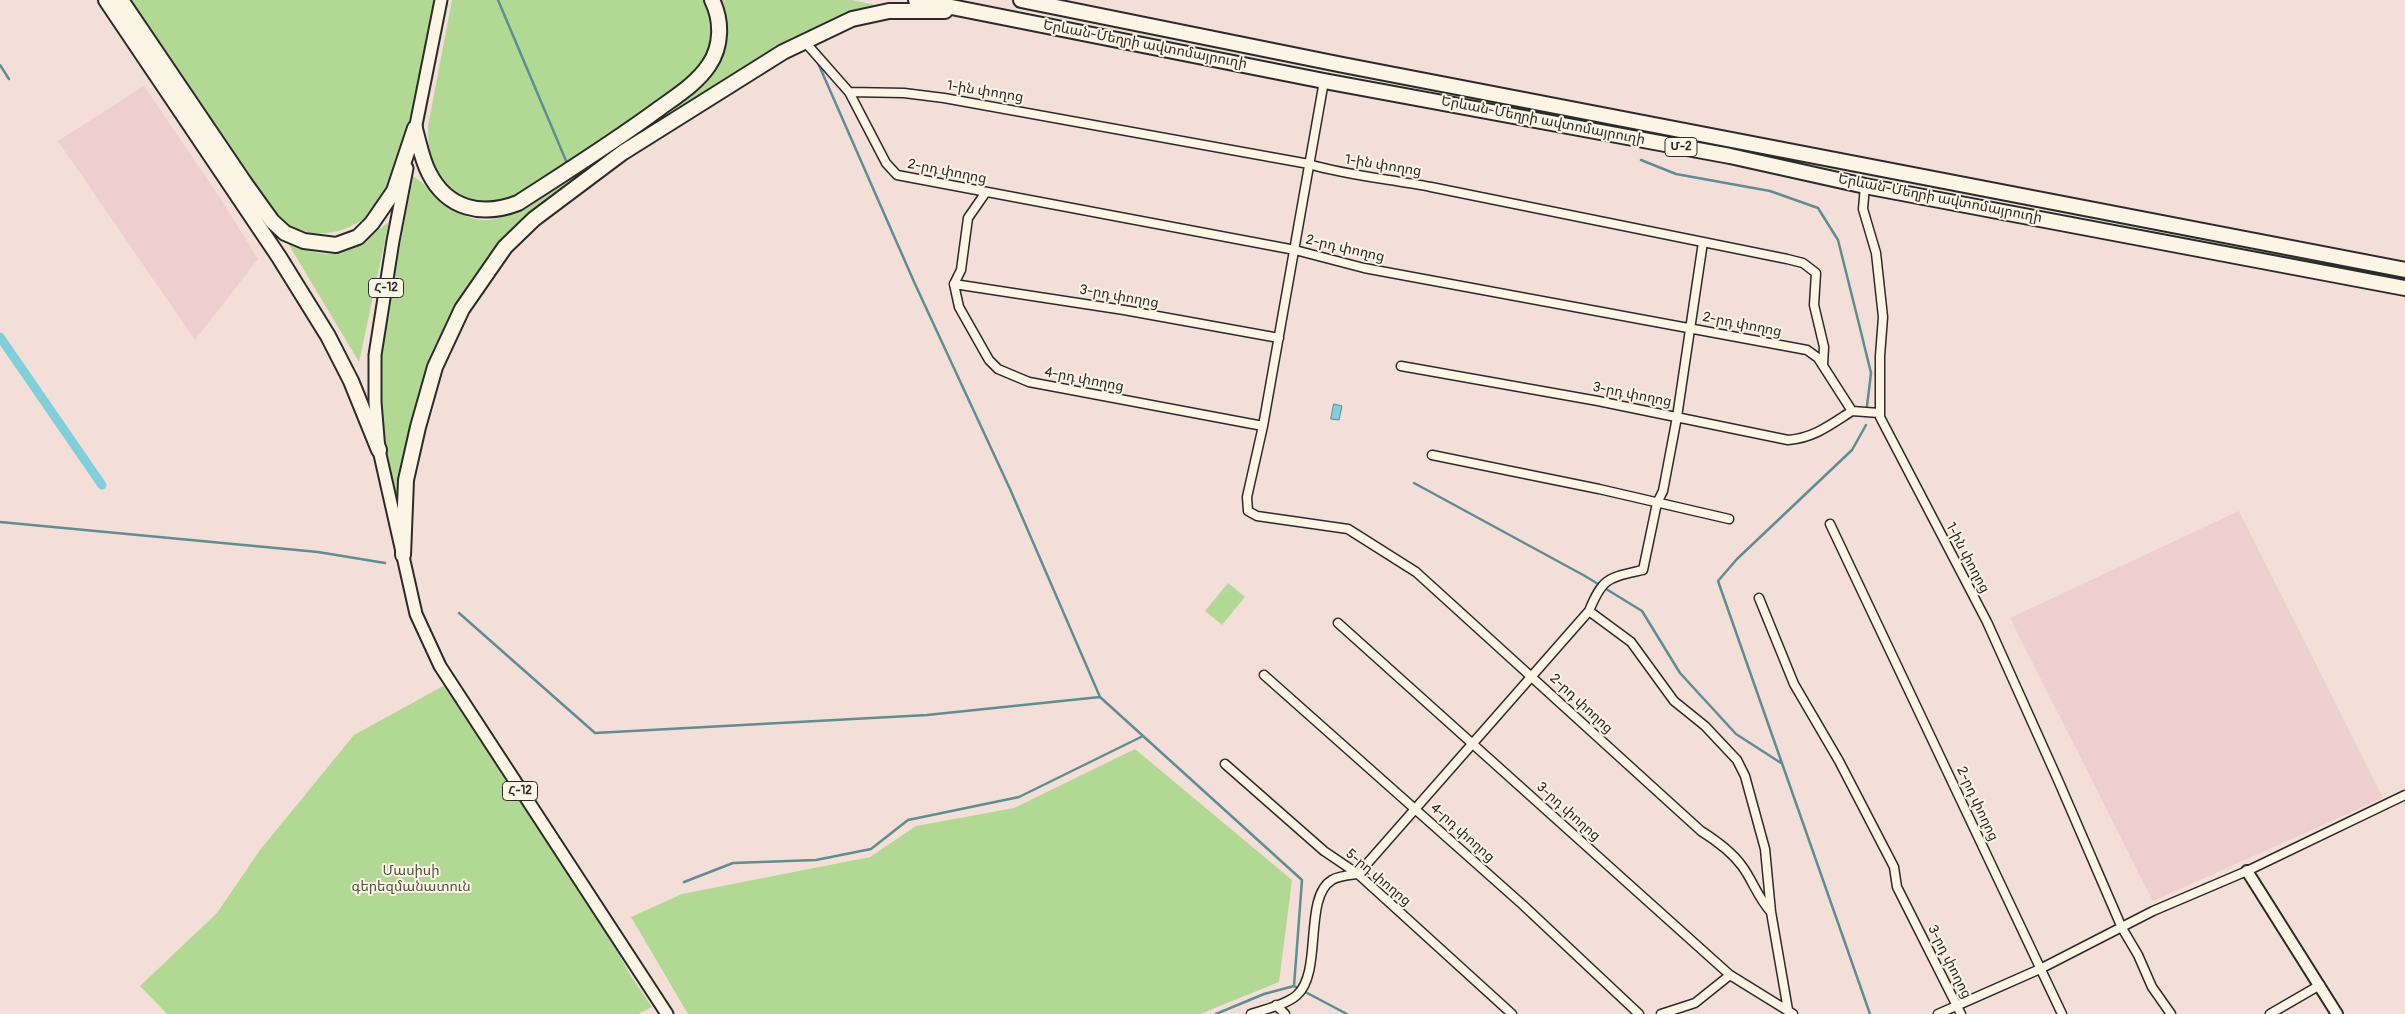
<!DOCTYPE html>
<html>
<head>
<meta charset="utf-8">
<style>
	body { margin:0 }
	canvas { display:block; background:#f4ded8 }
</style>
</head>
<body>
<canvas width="2405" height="1014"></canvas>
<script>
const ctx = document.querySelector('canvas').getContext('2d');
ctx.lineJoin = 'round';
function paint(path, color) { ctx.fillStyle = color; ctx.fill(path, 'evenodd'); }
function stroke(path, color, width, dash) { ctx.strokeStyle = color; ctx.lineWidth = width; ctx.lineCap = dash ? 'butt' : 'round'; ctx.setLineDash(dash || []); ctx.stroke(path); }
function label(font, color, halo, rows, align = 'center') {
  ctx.font = font + ' Pangolin,"Noto Sans Armenian",sans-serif'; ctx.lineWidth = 4; ctx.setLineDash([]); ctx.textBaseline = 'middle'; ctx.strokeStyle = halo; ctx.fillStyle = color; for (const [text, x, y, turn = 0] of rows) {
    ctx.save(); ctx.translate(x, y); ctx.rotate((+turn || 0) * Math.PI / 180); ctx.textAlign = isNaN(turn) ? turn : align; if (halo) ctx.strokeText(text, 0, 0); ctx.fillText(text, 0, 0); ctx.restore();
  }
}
const built = new Path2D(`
	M144,86L220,198L258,259L195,340L58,141Z
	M2239,511L2383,798L2153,901L2010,618Z`);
const green = new Path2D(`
	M126,0H435C426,45 417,89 406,134C401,152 397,175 388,192C369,225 327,245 291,226C285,223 279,216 273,212Z
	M452,0H705L713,23V41L705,59L693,75L650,110L515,197L478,206L449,191L429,163L428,126Z
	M722,0H852L890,8L852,17L623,153L502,252L432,360L399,472L398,512L380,431L379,360L413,176C439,193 454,222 490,220C523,218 676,114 700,86C706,80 723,56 725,48C728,37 727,10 722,0Z
	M389,222L359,362L289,245C302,248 317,254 331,254C351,255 373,233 389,222Z
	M1228,583L1245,597L1222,625L1205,611Z
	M445,685L612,942L631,976L652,1007L638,1014H167L140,986L217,913L260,850L354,735Z
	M1135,749L1292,880L1279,982L1200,1014H688L631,917L682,894L870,857L916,826L1014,808Z`);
const water = new Path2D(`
	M1334,404L1342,406L1339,420L1331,419Z`);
const stream = new Path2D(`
	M498,0L567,163
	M818,63L915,284L1010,489L1100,697
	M0,65L9,79
	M1641,160L1676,174L1770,191L1818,208L1838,240L1859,324L1871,373L1867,406
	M1866,425L1852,450L1737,559L1718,581L1870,1014
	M1414,483L1585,576L1642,611L1680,673L1736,734L1781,763
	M0,522L318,552L385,563
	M459,613L595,733L927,715L1100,697L1302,880L1294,986
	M684,882L733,863L816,860L871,849L908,820L1019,797L1143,736
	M1216,1014L1264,994L1294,986L1347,1014`);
const canal = new Path2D(`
	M0,337L102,485`);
const street = new Path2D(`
	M805,42L849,92L886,163L897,175L1295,250L1364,268L1807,350L1818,358L1852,411
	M1324,81L1263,426L1247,497L1248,511L1257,516L1348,529L1416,572L1701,831C1717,841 1731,851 1742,866C1753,881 1758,898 1771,912
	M849,92L904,93L944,98L1309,164C1348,176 1391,179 1431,187C1550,211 1668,235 1787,259L1803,263L1816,273L1814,305L1824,347L1823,365
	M1865,186L1863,209L1876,253L1883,317L1880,356V417L1987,622L2058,780L2122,928L2138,955L2152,987L2171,1014
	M954,284L959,307L989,360L998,369L1029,382L1263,426
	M954,284L1124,310L1279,338
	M954,284L961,270L968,218L986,192
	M1401,366L1598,401L1788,440C1814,438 1830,425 1852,411
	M1852,411L1879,413
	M1432,455L1599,489L1729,519
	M1830,524L2062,1014
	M1759,598L1794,684L1839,761L1894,867L1897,887L1961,1014
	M1589,611L1631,642L1674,701L1705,726L1737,760L1745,776L1765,849L1771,912L1788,1010
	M1338,623L1730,975L1793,1014
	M1264,675L1523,905L1639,1014
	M1225,764L1324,851L1358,874L1512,1014
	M1276,1005L1285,1014
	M1251,1014C1265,1009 1286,1005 1297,995C1323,972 1303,897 1332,880C1338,876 1350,875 1358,874L1589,611C1603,577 1608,578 1643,570L1657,503L1663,491L1677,417L1703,242
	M1661,1014L1695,1003L1730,975
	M1938,1014L2040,969L2153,911L2247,871L2405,795
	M2270,1014L2320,985`);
const secondary = new Path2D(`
	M2247,871L2337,1014`);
const primary = new Path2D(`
	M414,135L441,0
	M407,168L393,241L375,355V402L379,450L416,614L440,666L667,1014`);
const highway = new Path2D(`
	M106,0L279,257L328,336L351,381L379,450
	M121,0L244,182L272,221L285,233L304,241L336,245L358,237L372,223L394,191L415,128
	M916,0L1324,81L1730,156L1865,186L2405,288
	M1021,0L1343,65L2405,270
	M415,129C419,143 422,160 429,173C447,209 482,217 518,203C566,172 614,142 660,108C678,95 697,83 709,65C722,46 722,20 712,0
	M403,555L406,480L418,427L435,367L462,309L505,247L534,219L622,153L783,52L852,19L889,11H945`);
const shields = [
	[1681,147,32],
	[386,288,35],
	[520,791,35]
];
const shieldNames = [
	["Մ-2",1681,147],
	["Հ-12",386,288],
	["Հ-12",520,791]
];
const streetNames = [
	["Երևան-Մեղրի ավտոմայրուղի",1145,45,11],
	["1-ին փողոց",985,92,9],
	["Երևան-Մեղրի ավտոմայրուղի",1543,121,11],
	["1-ին փողոց",1383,166,9],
	["2-րդ փողոց",947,172,11],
	["Երևան-Մեղրի ավտոմայրուղի",1940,199,11],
	["2-րդ փողոց",1345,249,13],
	["3-րդ փողոց",1119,297,10],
	["2-րդ փողոց",1742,325,11],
	["4-րդ փողոց",1084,380,11],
	["3-րդ փողոց",1632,395,11],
	["1-ին փողոց",1967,558,62],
	["2-րդ փողոց",1581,704,43],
	["2-րդ փողոց",1977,804,65],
	["3-րդ փողոց",1568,812,42],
	["4-րդ փողոց",1462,833,42],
	["5-րդ փողոց",1378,878,40],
	["3-րդ փողոց",1949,962,63]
];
const parkNames = [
	["Մասիսի",411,871],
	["գերեզմանատուն",411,887]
];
paint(built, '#eecece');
paint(green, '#b2d994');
paint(water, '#7fd0da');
stroke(water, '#5d8e94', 1);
stroke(stream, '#5d8e94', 2.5);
stroke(canal, '#7fd0da', 9);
stroke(street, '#2b2b2b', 11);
stroke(secondary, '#2b2b2b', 14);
stroke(primary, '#2b2b2b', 15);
stroke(highway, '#2b2b2b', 18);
stroke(street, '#fcf5e5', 8);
stroke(secondary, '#fcf5e5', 10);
stroke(primary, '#fcf5e5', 11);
stroke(highway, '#fcf5e5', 14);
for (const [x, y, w] of shields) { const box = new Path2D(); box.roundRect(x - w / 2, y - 9.5, w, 19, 4); ctx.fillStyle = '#fcf5e5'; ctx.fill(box); stroke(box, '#2b2b2b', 1); }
label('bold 12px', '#2b2b2b', null, shieldNames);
label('14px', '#2b2b2b', '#fcf5e5', streetNames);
label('14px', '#4d5645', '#fcf5e5', parkNames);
</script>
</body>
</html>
